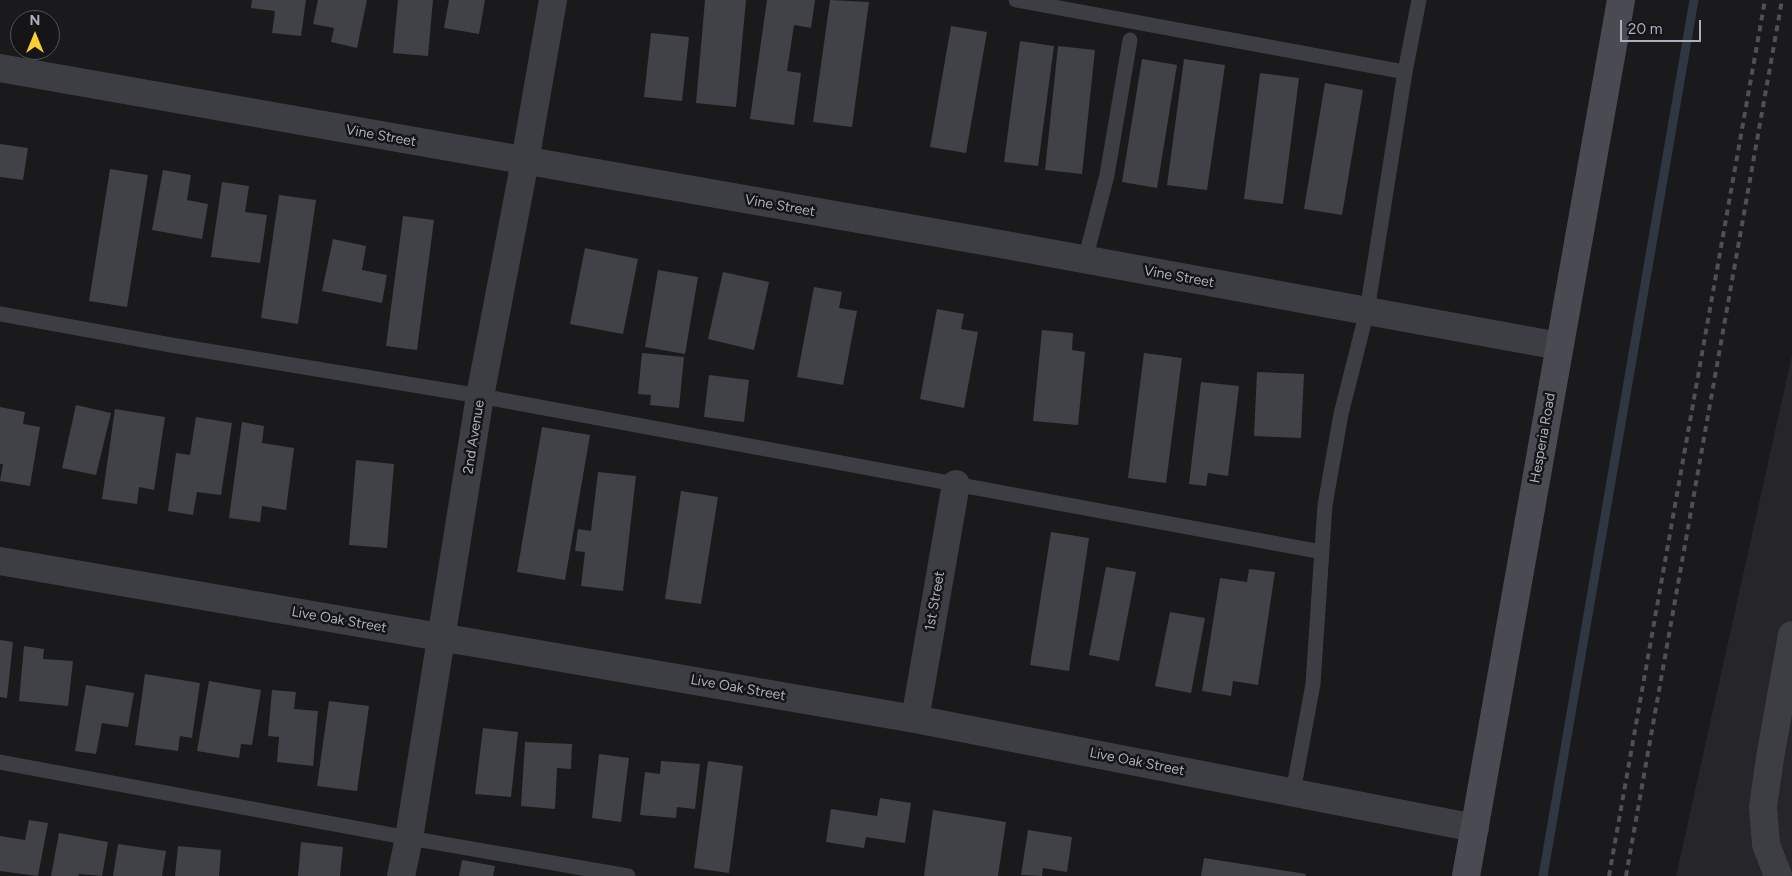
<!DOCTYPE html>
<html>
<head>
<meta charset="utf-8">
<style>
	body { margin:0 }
	#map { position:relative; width:1792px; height:876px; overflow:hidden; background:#1a1a1d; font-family:Figtree,sans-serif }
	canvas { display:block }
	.north { position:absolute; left:10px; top:10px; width:50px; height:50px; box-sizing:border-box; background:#151518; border:1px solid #51535a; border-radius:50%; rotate:0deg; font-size:14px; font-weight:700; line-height:20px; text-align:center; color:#acafbd }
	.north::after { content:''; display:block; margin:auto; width:18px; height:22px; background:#fcce33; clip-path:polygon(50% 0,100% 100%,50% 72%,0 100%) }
	.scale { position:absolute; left:1620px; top:20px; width:81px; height:22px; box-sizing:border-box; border:2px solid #acafbd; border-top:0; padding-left:6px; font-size:15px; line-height:18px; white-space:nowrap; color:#acafbd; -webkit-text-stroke:4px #151518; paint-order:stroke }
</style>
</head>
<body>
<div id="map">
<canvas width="1792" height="876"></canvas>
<div class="north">N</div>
<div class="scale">20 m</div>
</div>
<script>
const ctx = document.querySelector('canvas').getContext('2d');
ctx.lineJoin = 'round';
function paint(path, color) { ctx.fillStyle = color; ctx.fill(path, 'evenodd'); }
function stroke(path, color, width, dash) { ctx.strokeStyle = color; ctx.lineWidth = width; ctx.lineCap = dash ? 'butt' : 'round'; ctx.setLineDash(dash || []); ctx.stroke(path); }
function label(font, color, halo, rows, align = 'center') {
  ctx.font = font + ' Figtree,sans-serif'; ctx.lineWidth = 5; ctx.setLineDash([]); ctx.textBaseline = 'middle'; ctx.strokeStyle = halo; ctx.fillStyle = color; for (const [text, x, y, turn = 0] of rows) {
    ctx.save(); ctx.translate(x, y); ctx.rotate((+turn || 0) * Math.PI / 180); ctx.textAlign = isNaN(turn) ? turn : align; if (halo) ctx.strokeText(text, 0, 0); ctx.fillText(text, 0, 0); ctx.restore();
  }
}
const built = new Path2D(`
	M1792,355V876H1676Z`);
const stream = new Path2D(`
	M1543,876L1694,0`);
const building = new Path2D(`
	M252,0H306L301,36L272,33L275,11L251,8Z
	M318,0H367L357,48L331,42L334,28L313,24Z
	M398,0H433L428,56L393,53Z
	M449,0H485L479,34L444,28Z
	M705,0H746L736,107L696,103Z
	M767,0H815L811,28L794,25L787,71L801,73L794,125L750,119Z
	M830,0L869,2L852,127L813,122Z
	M951,26L987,32L966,153L930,147Z
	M651,33L689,37L682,101L644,97Z
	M1020,41L1054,46L1038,166L1004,162Z
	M1058,46L1095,50L1082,174L1045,170Z
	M1142,59L1177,65L1157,188L1122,182Z
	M1184,59L1225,65L1207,190L1167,185Z
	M1260,73L1299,78L1283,204L1244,199Z
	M1325,83L1363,90L1342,215L1304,209Z
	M0,144L28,148L23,180L0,177Z
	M110,169L148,175L127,307L89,301Z
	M163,170L191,175L187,200L208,204L202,239L152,230Z
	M222,182L249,186L245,212L267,215L260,263L211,257Z
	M279,195L316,200L298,324L261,318Z
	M403,216L434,220L417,350L386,346Z
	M333,239L366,246L362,270L387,275L382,303L322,291Z
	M585,248L638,259L623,334L570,324Z
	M658,270L698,277L685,354L645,347Z
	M723,272L769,282L754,350L708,339Z
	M814,287L842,292L839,308L857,311L843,385L797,377Z
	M937,309L964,314L961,329L978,332L964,408L920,399Z
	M1042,330L1073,333L1072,350L1085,352L1078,425L1033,421Z
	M642,353L684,357L679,408L650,405L651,395L638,394Z
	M1144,353L1182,358L1166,483L1128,478Z
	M1257,372L1304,374L1301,438L1254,436Z
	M709,375L749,380L744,422L704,417Z
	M1201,382L1239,386L1228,476L1208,473L1206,486L1189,484Z
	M76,405L111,413L96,475L62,468Z
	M0,407L25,412L23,424L40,427L30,486L0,481L3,464H0Z
	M115,409L165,417L154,490L139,487L137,504L102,499Z
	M196,417L232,423L221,495L197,492L193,515L168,511L176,453L190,455Z
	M242,422L264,426L262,443L294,448L286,510L262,506L260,522L229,518Z
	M542,427L590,435L565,580L517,572Z
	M356,460L394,464L387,548L349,545Z
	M598,472L636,476L623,591L581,586L585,552L575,551L578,529L591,531Z
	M681,491L718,497L701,604L665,599Z
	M1051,532L1089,538L1069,671L1030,665Z
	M1106,567L1136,572L1119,661L1089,655Z
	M1249,569L1275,572L1258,685L1233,681L1231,696L1202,691L1220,578L1247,582Z
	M1170,612L1205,618L1191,693L1155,686Z
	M0,640L13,642L7,698L0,697Z
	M24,646L44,649L43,659L73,661L68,706L19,701Z
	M145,674L200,683L192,738L180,736L178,751L135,745Z
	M209,681L261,690L252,745L241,744L239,758L197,751Z
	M86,685L134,693L128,727L102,723L96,754L75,751Z
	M272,690L296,692L294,709L318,711L313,766L277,762L279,737L268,736Z
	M329,701L369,706L357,791L317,786Z
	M483,728L518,732L511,797L475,794Z
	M525,742L572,744L571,769L557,768L555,809L521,806Z
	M599,754L629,758L621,822L592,818Z
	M661,761L700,764L695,809L677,807L676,818L640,815L645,772L660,774Z
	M708,761L743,766L729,873L694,868Z
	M880,798L911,803L905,843L866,837L864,848L826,842L831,809L877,816Z
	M933,810L1006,822L998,876H924Z
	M29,820L48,823L38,876L0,871V836L25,840Z
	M1028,830L1072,837L1067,872L1043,868L1042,876L1021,875Z
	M59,833L108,842L102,876L79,874L78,876H51Z
	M301,842L343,847L340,876H298Z
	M118,844L166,851L162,876H113Z
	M178,846L221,850L219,876H175Z
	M1204,858L1306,874L1305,876H1201Z
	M462,860L495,866L493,876H459Z`);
const service = new Path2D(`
	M1016,0L1405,72
	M1085,260L1107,175L1130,40
	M0,314L171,345L480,396L1322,552
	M0,762L409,838L628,876
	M1293,792L1313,684L1325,505L1341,414L1367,311L1405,72L1419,0`);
const minor = new Path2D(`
	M0,68L1006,245L1559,346
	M0,561L915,719L1475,828
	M915,719L956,484
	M401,876L409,838L480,396L525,161L553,0
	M1778,876L1766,844L1763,807L1770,758L1792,635`);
const secondary = new Path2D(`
	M1466,876L1621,0`);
const rail = new Path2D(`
	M1609,876L1765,0
	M1626,876L1782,0`);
const streetNames = [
	["Vine Street",381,136,10],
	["Vine Street",780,206,10],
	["Vine Street",1179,277,10],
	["2nd Avenue",474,437,-81],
	["Hesperia Road",1543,438,-80],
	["1st Street",935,601,-80],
	["Live Oak Street",339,620,10],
	["Live Oak Street",738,688,10],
	["Live Oak Street",1137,762,11]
];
paint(built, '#26262a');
stroke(stream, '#2f3742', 9);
paint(building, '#414247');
stroke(service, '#3d3d44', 15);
stroke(minor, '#3d3d44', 28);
stroke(secondary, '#494a52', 28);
stroke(rail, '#4e4f57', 4, [6, 5]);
label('14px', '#acafbd', '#151518', streetNames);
</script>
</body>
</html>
